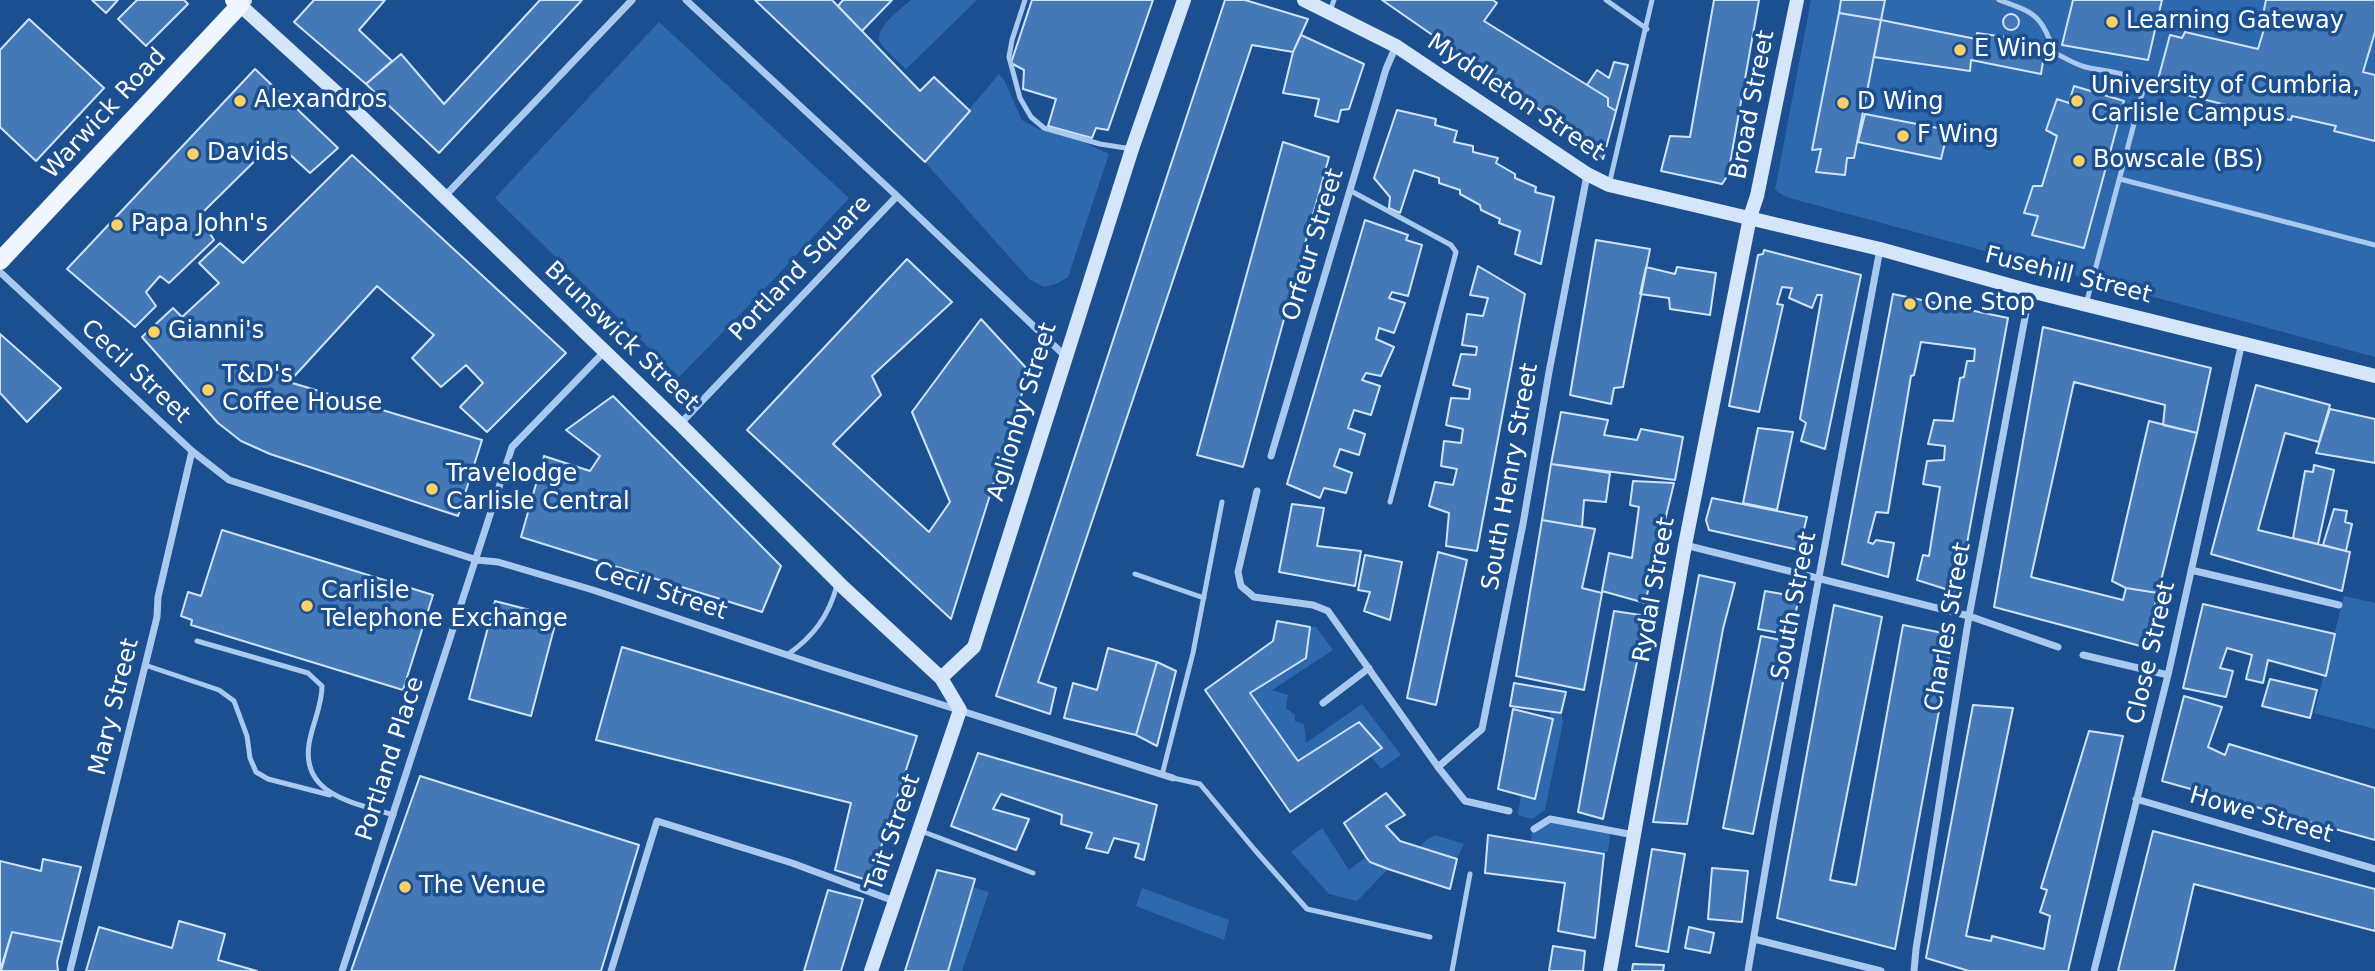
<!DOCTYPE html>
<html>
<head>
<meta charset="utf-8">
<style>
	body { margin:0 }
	canvas { display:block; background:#1b4f8f }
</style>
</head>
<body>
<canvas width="2375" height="971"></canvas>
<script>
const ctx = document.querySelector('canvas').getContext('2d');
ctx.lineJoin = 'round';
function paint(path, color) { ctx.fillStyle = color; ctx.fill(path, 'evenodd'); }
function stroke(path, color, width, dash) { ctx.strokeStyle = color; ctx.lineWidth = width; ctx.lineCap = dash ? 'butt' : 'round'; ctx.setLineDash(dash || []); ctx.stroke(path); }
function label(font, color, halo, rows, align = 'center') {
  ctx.font = font + ' "DejaVu Sans",sans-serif'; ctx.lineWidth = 7; ctx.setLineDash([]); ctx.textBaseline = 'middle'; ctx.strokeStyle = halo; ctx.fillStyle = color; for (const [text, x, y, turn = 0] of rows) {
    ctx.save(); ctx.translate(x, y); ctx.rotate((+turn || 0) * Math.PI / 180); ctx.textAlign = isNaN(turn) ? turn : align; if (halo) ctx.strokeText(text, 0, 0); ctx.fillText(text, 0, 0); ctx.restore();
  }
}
const green = new Path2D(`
	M911,0H977L906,69C898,61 888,53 881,44C871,30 901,9 911,0Z
	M1811,0H2375V357L1786,197L1775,190Z
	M659,22L849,198L763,291L679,377L495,198Z
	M999,74L1004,80L1022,120L1038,129L1079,140L1109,154L1068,277L1058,283L1044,287L1029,279L925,162Z
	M2344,596L2375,603V729L2314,713Z
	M1310,627H1316L1333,650L1272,690L1288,695L1286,708L1295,715V721L1304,724L1306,743L1362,704L1401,755L1381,769L1370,755L1381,747L1358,722L1298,761L1250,693L1306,658Z
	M1550,712L1561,713L1563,722L1545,810L1532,819L1518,815L1521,795L1535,799L1553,720L1550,718Z
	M1553,816L1607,826L1611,831L1608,851L1604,854L1531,842L1532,828Z
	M1322,828L1349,870L1366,857L1370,862L1388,869L1357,901L1329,894L1291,852Z
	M1435,835L1464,844L1457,859L1420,847L1425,841Z
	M972,887L989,892L962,971H948Z
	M1142,888L1229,920L1224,940L1136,906Z`);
const building = new Path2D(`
	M92,0H118L106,13Z
	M137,0H184L188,4L146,46L118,19Z
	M314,0H385L359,30L392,61L366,84L294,22Z
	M540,0H582L439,153L366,84L401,54L444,104Z
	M755,0H832L920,91L934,77L970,111L925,162Z
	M843,0H892L862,31L838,6Z
	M1032,0H1153L1108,130L1096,128L1092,138L1048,126L1056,99L1023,89L1024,70L1011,63Z
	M1225,0H1245L1308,19L1293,52L1252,45L1038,682L1056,688L1050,714L996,696Z
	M1382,0H1493L1497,3L1484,21L1608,98V106L1616,111L1603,159L1576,139L1579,137Z
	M1714,0H1759L1728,175L1722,184L1661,171L1670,136L1690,137Z
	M1841,0H1885L1881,20L1839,13Z
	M2073,0H2162L2148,60L2062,45Z
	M2266,0H2375V32L2363,72L2375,75V141L2334,131L2336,126L2292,116L2291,120L2265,115L2156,87L2170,35L2182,38L2185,32L2258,49L2265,26L2261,24Z
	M1839,13L1881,20L1854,158H1847L1845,175L1816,172L1821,149L1812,150Z
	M2003 22a8 8 0 1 1 16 0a8 8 0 1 1-16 0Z
	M29,19L104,88L36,161L0,127V50Z
	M1881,20L1976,39L1977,33L2046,43L2041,74L1971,60L1970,71L1874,57Z
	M1301,35L1364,64L1349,109L1341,110L1338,122L1315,116L1319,99L1283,93L1293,52Z
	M1614,62L1628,65L1616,111L1608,106V98L1587,85L1597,70L1609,78Z
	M255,69L338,148L310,173L275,141L199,216L214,240L169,283L160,276L146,292L156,306L135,327L67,269Z
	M2074,86L2124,101L2084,248L2032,235L2038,216L2024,213L2033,186H2042L2057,136L2046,130L2057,99L2069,103Z
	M1397,110L1436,119L1435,125L1457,131L1454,142L1473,146V152L1498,158L1496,163L1515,174V178L1536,187L1535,192L1554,197L1541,264L1515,254L1520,231L1499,223L1500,219L1481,210L1480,205L1460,194V190L1439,183V178L1414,170L1400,213L1389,208L1390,197L1374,178Z
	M1865,114L1948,130L1941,159L1858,142Z
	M1283,142L1329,157L1243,467L1197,455Z
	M352,155L566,353L487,432L460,407L483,383L466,365L441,387L412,358L434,335L377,286L289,382L482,440L458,516L270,454L241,441L218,423L142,337L173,308L182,317L219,283L199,263L220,243L243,263Z
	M1365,220L1408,235L1406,240L1422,245L1408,296L1392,292L1389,298L1405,303L1394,333L1379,328L1376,339L1394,347L1381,376L1366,373L1362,380L1380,386L1371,415L1354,410L1348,428L1365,434L1359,455L1340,449L1334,466L1352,473L1346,493L1324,488L1320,498L1287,484Z
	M1596,240L1650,249L1623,387L1614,388L1611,404L1570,395Z
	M1764,250L1861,275L1825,449L1801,441L1806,423L1800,419L1822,295H1817L1812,308L1789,298L1792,288L1782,287L1777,304L1783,305L1759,412L1729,406L1758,255L1763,254Z
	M907,259L952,302L872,376L881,395L833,444L929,532L950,502L912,412L981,319L1029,371L951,619L747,430Z
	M1478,266L1525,294L1477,551L1446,546L1449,513L1429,506L1435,482L1453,485L1457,469L1441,466L1444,441L1461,443L1463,429L1446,425L1451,398L1469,399L1470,389L1453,385L1461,354L1476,355L1477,347L1462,345L1467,314L1483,316L1488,298L1470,295Z
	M1646,267L1675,274L1677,267L1716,273L1710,315L1670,309L1669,298L1640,294Z
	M1893,294L2008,318L1958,593L1917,580L1923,555L1929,556L1940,487L1923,484L1927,461L1944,460L1945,446L1928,444L1934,420L1953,421L1960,378L1964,377L1967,361H1974L1975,349L1921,342L1914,375L1911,376L1888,513L1876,512L1868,542L1873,544L1876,540L1894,543L1888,577L1842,564Z
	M2043,327L2211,368L2197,433L2163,425L2165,405L2074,382L2031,577L2123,600L2126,588L2158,593L2144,647L1994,607Z
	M0,334L61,388L27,422L0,393Z
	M2256,385L2330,405L2319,442L2285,433L2258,530L2350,552L2342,591L2211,554Z
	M613,396L781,566L762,612L521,537L544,456L590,471L600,456L566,430Z
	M2330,409L2375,419V463L2316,453Z
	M1561,412L1608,420L1604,435L1637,440L1641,429L1683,437L1675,480L1551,464Z
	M2149,421L2197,433L2158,593L2126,588L2112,581Z
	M1758,428L1793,432L1777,510L1743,503Z
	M1551,464L1610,473L1606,502L1584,500L1582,527L1542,520Z
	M2314,465L2334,470L2318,544L2293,538L2305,471L2313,472Z
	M1633,481L1674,483L1645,603L1602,591L1609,553L1632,558L1639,507L1630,505Z
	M1712,498L1807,517L1799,550L1709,530L1706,520Z
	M1292,504L1324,508L1317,546L1361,551L1355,586L1279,572Z
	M2334,509L2347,511L2345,522L2352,524L2346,551L2323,545Z
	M1542,520L1595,529L1582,588L1602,593L1584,690L1516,676Z
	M222,530L433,595L403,690L191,625L192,620L181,616L188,592L201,596Z
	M1438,552L1467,560L1436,705L1407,698Z
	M1365,555L1402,562L1390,620L1364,611L1370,592L1358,590Z
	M1699,575L1735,583L1723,629L1687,824L1653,822Z
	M1765,591L1799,597L1791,635L1758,629Z
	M495,601L557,617L531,716L469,699Z
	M2203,604L2335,634L2326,676L2268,660L2263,683L2246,679L2252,655L2227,648L2220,668L2233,671L2226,697L2183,688Z
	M1834,605L1882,617L1830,880L1856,885L1903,625L1953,635L1895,949L1777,918Z
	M1614,611L1647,616L1603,819L1578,812Z
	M1277,621L1310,627L1306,658L1250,693L1298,761L1359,722L1382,748L1290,812L1205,690L1273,641Z
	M1761,636L1791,642L1753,834L1723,828Z
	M622,647L917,736L870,881L835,870L851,803L596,740Z
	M1108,648L1157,662L1136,735L1064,718L1073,683L1097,690Z
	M1157,662L1176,671L1157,746L1136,735Z
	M2270,679L2317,690L2310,718L2262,706Z
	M1514,683L1566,692L1561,713L1510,706Z
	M2184,696L2222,707L2208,747L2225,755L2229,744L2375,788V840L2162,781Z
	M1973,705L2013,708L1966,936L1991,941L1992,936L2044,949L2050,916L2040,912L2047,890L2041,888L2089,731L2123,736L2068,971H1969L1926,958Z
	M1513,709L1553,719L1535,799L1498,789Z
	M978,753L1157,805L1144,860L1135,857L1139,844L1114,838L1108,853L1086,848L1092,833L1061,824L1062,815L1001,794L993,809L1029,819L1016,850L951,826Z
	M420,776L639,845L601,971H351Z
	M1386,793L1405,815L1386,826L1400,841L1457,859L1450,889L1388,869L1370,862L1366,857L1344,823Z
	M2153,831L2375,889V931L2194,884L2174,971H2118Z
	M1488,835L1604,854L1595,938L1558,931L1565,883L1485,873Z
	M1652,849L1685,854L1668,952L1636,946Z
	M43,859L81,867L62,942L12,932L0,971V861L41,871Z
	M1712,868L1748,871L1742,922L1708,919Z
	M937,870L975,879L948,971H905Z
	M828,890L863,899L841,971H804Z
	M179,921L225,934L218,960L257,971H86L99,927L172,948Z
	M1689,927L1714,933L1710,953L1685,948Z
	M12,932L62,942L57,962L58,971H1Z
	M1553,946L1585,951L1583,971H1549Z
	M1633,964L1664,965L1663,971H1632Z`);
const lane = new Path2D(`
	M1025,0L1012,40L1009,57L1020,98L1031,117L1044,128L1100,144L1132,149
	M1606,0L1647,29
	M1999,0C2038,14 2040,15 2055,53C2063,57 2073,63 2082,66C2106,73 2119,68 2142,85L2143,90L2086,304
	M1330,11L1334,0
	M2120,179L2375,245
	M1609,185L1652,0
	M1351,191L1451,245L1456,252L1390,502
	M1135,574L1204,598
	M197,641L308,673L322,686C322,707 312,724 309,744C301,796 356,803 394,815
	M787,655C813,637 829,616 837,585
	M145,665L219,690L234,701L247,736L250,758L256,772L268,779L330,795
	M1162,775L1193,653L1222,502
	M1173,778L1200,784L1254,849L1307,909L1430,937
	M921,831L1033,873
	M1452,971L1470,874`);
const street = new Path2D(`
	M897,196L1065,356
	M444,197L632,0
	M0,272L192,451L229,480L477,560L498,562L593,590L823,667L1173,778
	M680,424L897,196L686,0
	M1271,456L1386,69L1396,46
	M1257,491L1238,572L1241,586L1254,597L1313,605L1328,611L1438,767L1465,801L1509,811
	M1685,545L1969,616L2058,647
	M2191,570L2339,605
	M2083,655L2168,675
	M1323,703L1369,668
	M1438,767L1482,729L1523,524L1549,372L1587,175
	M2136,799L2375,869
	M1534,829L1550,819L1634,835
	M1754,939L1881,971
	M70,971L157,617L158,597L192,451
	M342,971L512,447L604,352
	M611,971L657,821L792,863L894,901
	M1748,971L1774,819L1880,249
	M1914,971L1916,949L1969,616L2030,291
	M2094,971L2168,675L2242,342`);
const secondary = new Path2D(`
	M245,0L240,5L340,96L680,424L844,588L941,678L960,710L871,971
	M1304,0L1396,46L1587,174L1609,185L1880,249L2030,291L2375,376
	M941,678L974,647L1132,149L1184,0
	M1610,971L1685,545L1750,217L1757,196L1797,0`);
const primary = new Path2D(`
	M0,261L240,5L234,0`);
const markers = [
	[2112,22,7,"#ffd166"],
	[1960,50,7,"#ffd166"],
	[240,101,7,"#ffd166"],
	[2077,101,7,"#ffd166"],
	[1843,103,7,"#ffd166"],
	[1903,136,7,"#ffd166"],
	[193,154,7,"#ffd166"],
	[2079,161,7,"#ffd166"],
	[117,225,7,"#ffd166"],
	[1910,304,7,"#ffd166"],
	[154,332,7,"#ffd166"],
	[208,390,7,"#ffd166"],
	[432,489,7,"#ffd166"],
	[307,606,7,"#ffd166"],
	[405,887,7,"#ffd166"]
];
const poiNames = [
	["Learning Gateway",2126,22],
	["E Wing",1974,50],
	["University of Cumbria,",2091,87],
	["Carlisle Campus",2091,115],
	["Alexandros",254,101],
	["D Wing",1857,103],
	["F Wing",1917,136],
	["Davids",207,154],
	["Bowscale (BS)",2093,161],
	["Papa John's",131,225],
	["One Stop",1924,304],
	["Gianni's",168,332],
	["T&D's",222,376],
	["Coffee House",222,404],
	["Travelodge",446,475],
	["Carlisle Central",446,503],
	["Carlisle",321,592],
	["Telephone Exchange",321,620],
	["The Venue",419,887]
];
const streetNames = [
	["Myddleton Street",1515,98,34],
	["Broad Street",1753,105,-79],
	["Warwick Road",105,114,-47],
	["Orfeur Street",1314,245,-73],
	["Portland Square",801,269,-46],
	["Fusehill Street",2068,276,14],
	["Brunswick Street",621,337,44],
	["Cecil Street",135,372,43],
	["Aglionby Street",1023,412,-73],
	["South Henry Street",1511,477,-80],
	["Rydal Street",1655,590,-80],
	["Cecil Street",660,592,18],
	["South Street",1795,606,-79],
	["Charles Street",1949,627,-80],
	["Close Street",2152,653,-77],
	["Mary Street",115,707,-76],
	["Portland Place",391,759,-72],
	["Howe Street",2261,816,16],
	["Tait Street",894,833,-71]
];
paint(green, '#2e69ad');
paint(building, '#4478b7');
stroke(building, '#cfe3fa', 2);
stroke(lane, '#a9c9ee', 5);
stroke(street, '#a9c9ee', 7);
stroke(secondary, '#d6e6fa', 14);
stroke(primary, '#f0f6ff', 18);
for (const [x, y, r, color] of markers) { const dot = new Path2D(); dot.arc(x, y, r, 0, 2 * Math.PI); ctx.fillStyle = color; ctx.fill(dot); stroke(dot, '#1b4f8f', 2.5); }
label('24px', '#fff', '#1b4f8f', poiNames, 'left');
label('24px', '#fff', '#1b4f8f', streetNames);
</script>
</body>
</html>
